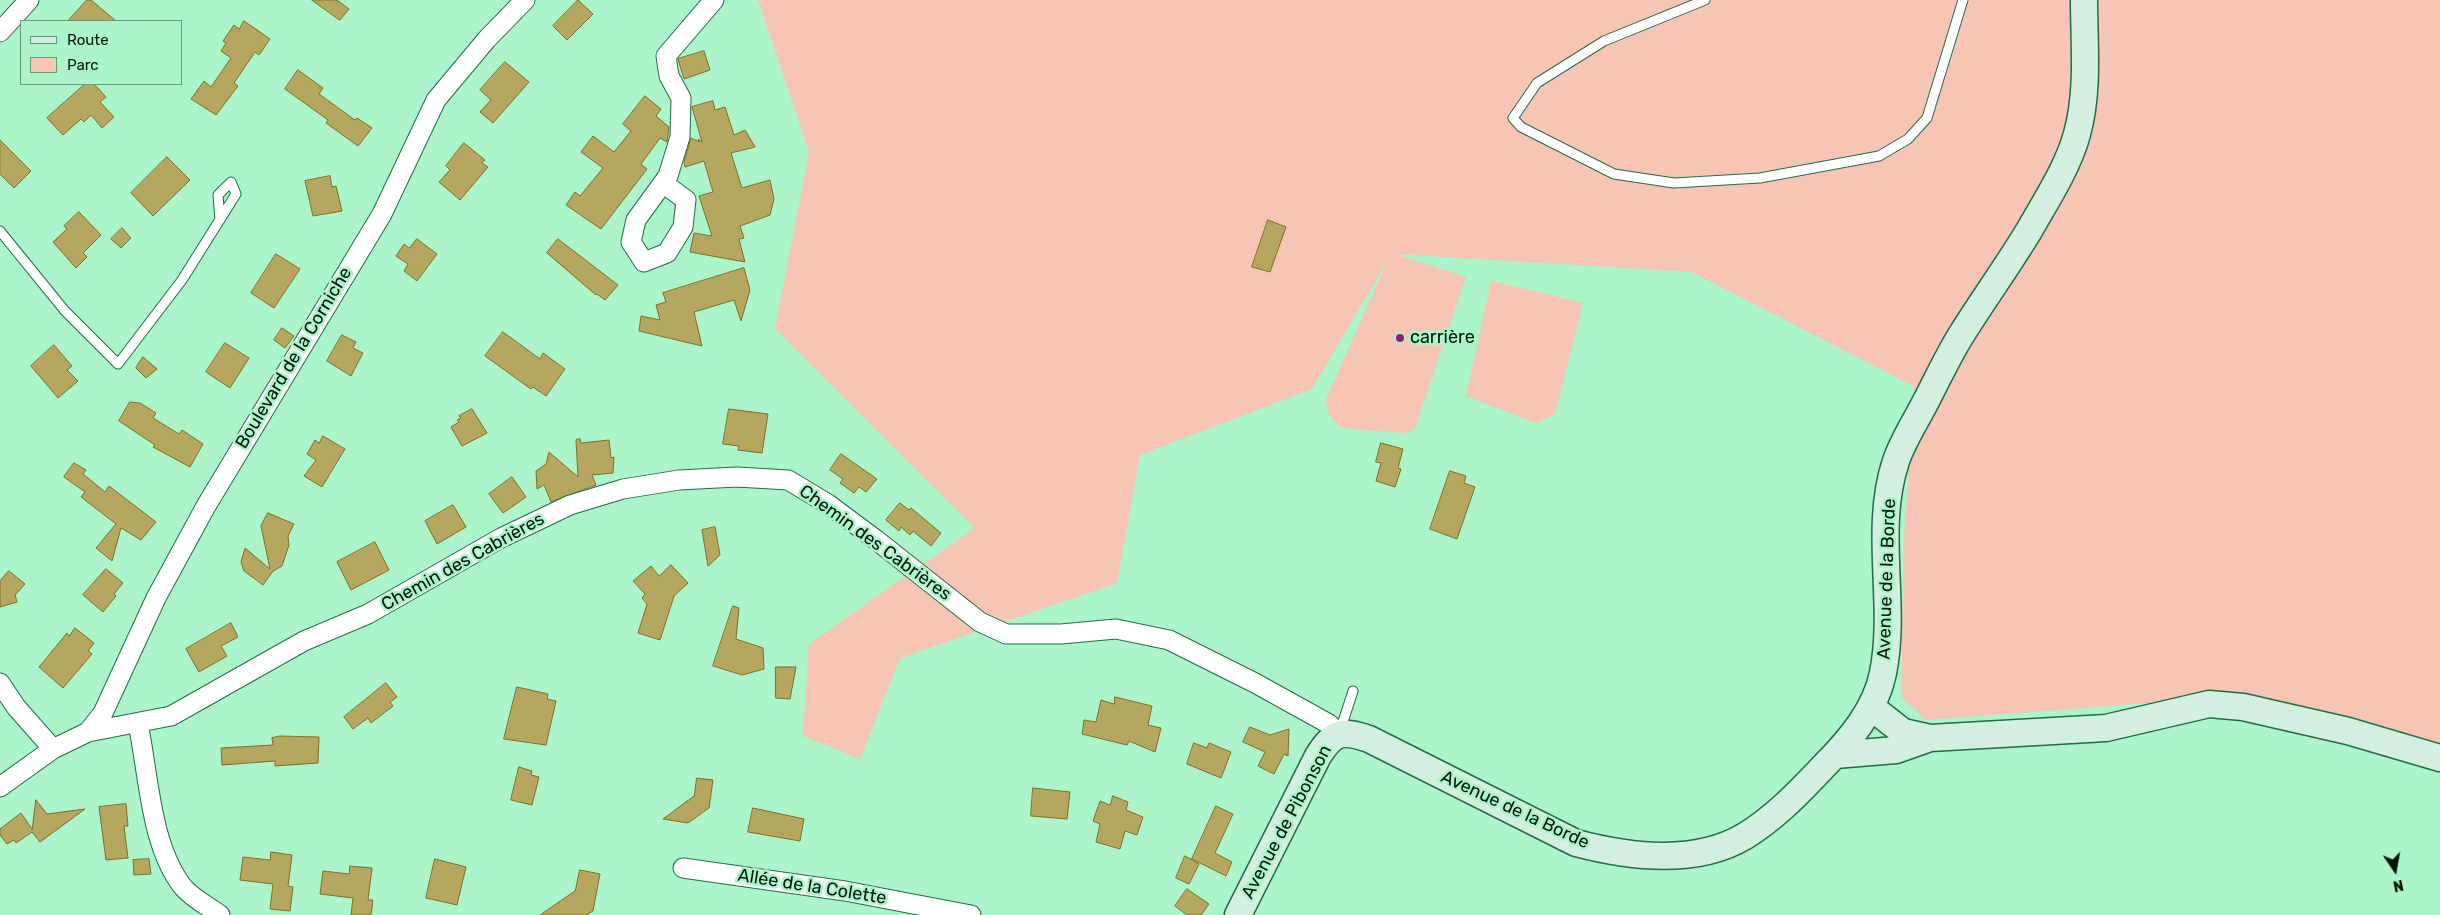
<!DOCTYPE html>
<html>
<head>
<meta charset="utf-8">
<style>
	body { margin:0 }
	#map { position:relative; width:2440px; height:915px; overflow:hidden; background:#acf4c9; font-family:Rubik,sans-serif }
	canvas { display:block }
	.legend { position:absolute; left:20px; top:20px; width:162px; height:65px; box-sizing:border-box; background:#acf4c9; border:1px solid #679a7b; margin:0; padding:6px 9px; list-style:none; font-size:15px; color:#001407 }
	.legend li { display:flex; align-items:center; gap:10px; height:25px }
	.legend b { width:25px; border:1px solid #679a7b }
	.north { position:absolute; left:2370px; top:845px; width:50px; height:50px; -webkit-text-stroke:4px #acf4c9; paint-order:stroke; rotate:168deg; font-size:14px; font-weight:700; line-height:20px; text-align:center; color:#001407 }
	.north::after { content:''; display:block; margin:auto; width:18px; height:22px; background:#001407; clip-path:polygon(50% 0,100% 100%,50% 72%,0 100%) }
</style>
</head>
<body>
<div id="map">
<canvas width="2440" height="915"></canvas>
<ul class="legend">
<li><b style="height:6px;background:#d3efdf"></b>Route</li>
<li><b style="height:14px;background:#f7c5b5"></b>Parc</li>
</ul>
<div class="north">N</div>
</div>
<script>
const ctx = document.querySelector('canvas').getContext('2d');
ctx.lineJoin = 'round';
function paint(path, color) { ctx.fillStyle = color; ctx.fill(path, 'evenodd'); }
function stroke(path, color, width, dash) { ctx.strokeStyle = color; ctx.lineWidth = width; ctx.lineCap = dash ? 'butt' : 'round'; ctx.setLineDash(dash || []); ctx.stroke(path); }
function label(font, color, halo, rows, align = 'center') {
  ctx.font = font + ' Rubik,sans-serif'; ctx.lineWidth = 5; ctx.setLineDash([]); ctx.textBaseline = 'middle'; ctx.strokeStyle = halo; ctx.fillStyle = color; for (const [text, x, y, turn = 0] of rows) {
    ctx.save(); ctx.translate(x, y); ctx.rotate((+turn || 0) * Math.PI / 180); ctx.textAlign = isNaN(turn) ? turn : align; if (halo) ctx.strokeText(text, 0, 0); ctx.fillText(text, 0, 0); ctx.restore();
  }
}
const green = new Path2D(`
	M758,0H2440V748L2229,697L1926,720L1901,697L1904,537L1915,387L1692,272L1394,254L1466,277L1415,428L1409,432L1403,433C1390,431 1349,431 1340,426C1330,420 1326,410 1326,399L1388,260L1312,389L1140,455L1117,583L900,658L860,759L803,736L809,644L975,528L775,329L809,152Z
	M1491,281L1583,303L1555,414L1536,423L1466,396Z`);
const building = new Path2D(`
	M87,0H91L116,21H68Z
	M312,0H337L349,9L340,20Z
	M578,0L593,14L567,40L553,26Z
	M244,21L270,39L259,55L255,52L234,83L238,86L216,115L191,99L204,81L211,87L231,58L221,51L226,43L223,41L234,25L239,29Z
	M704,51L710,70L684,79L678,59Z
	M505,62L529,82L493,123L480,112L491,100L480,90Z
	M298,70L323,88L319,94L355,120L357,118L372,128L358,146L326,123L328,120L285,89Z
	M85,84H94L106,97L100,102L114,117L102,128L91,115L84,122L81,119L63,135L47,118Z
	M645,96L661,109L656,116L669,127L667,142L660,138L641,164L647,169L601,229L566,205L575,192L580,196L603,168L581,152L593,136L614,152L631,131L623,124Z
	M713,101L715,110L725,107L734,135L745,130L755,147L731,153L742,188L770,180L774,199L770,215L740,226L744,238L739,239L745,262L690,252L694,233L712,236L699,196L713,192L704,161L685,167L684,162L691,138L699,142L698,139L702,142L692,107Z
	M0,140L31,171L14,188L0,174Z
	M464,143L485,160L482,163L488,167L460,200L439,182L450,170L446,166Z
	M167,157L190,180L153,216L131,193Z
	M330,176L332,187L336,186L342,211L313,216L305,181Z
	M79,212L101,235L83,253L87,257L76,268L53,242L67,229L64,226Z
	M1268,220L1286,227L1270,272L1252,267Z
	M122,228L131,238L121,248L111,239Z
	M417,239L437,254L417,281L404,271L408,264L396,256L404,244L409,248Z
	M558,239L618,285L605,300L597,294L596,295L547,253Z
	M276,254L300,269L274,308L251,293Z
	M744,268L750,290L741,321L734,300L694,312L702,346L639,331L641,316L660,320L656,305L666,302L663,293Z
	M282,328L294,336L285,348L274,340Z
	M503,332L540,359L543,353L565,369L546,396L533,387L531,389L485,356Z
	M342,335L356,342L353,348L363,353L351,376L327,361Z
	M225,343L249,358L230,388L206,372Z
	M54,345L72,366L67,370L78,381L58,398L31,366Z
	M143,357L157,369L146,378L136,368Z
	M130,402L140,403L156,413L153,418L179,434L182,430L203,444L190,467L153,447L155,445L119,421Z
	M472,409L487,433L462,446L451,427L459,422L457,420L461,418L459,416Z
	M729,409L768,414L762,453L738,450L739,446L723,444Z
	M323,436L345,449L322,487L304,476L316,460L307,454L315,440L319,443Z
	M580,439L581,443L609,440L611,458L614,457L613,473L592,475L596,485L551,502L544,485L537,489L536,471L546,464L549,452L578,477L576,440Z
	M1381,443L1403,449L1398,468L1401,469L1395,487L1376,481L1381,463L1376,462Z
	M841,454L877,479L866,492L859,487L854,493L840,483L843,479L830,470Z
	M74,463L86,470L83,474L105,492L109,486L156,522L141,540L121,528L112,561L96,548L116,524L81,497L85,492L64,477Z
	M1450,471L1466,476L1464,483L1475,487L1457,539L1430,529Z
	M512,477L526,497L503,513L489,494Z
	M900,503L909,510L911,508L941,533L931,546L913,531L910,535L901,527L899,531L886,520Z
	M453,505L466,527L437,544L425,521Z
	M268,513L294,524L288,536L289,545L282,566L273,571L263,585L244,571L241,562L245,548L270,569L261,526Z
	M715,527L720,555L708,566L702,530Z
	M375,542L389,570L351,590L337,562Z
	M671,565L688,583L674,596L660,640L638,633L647,604L642,598L645,594L633,581L651,566L659,576Z
	M106,569L123,583L114,594L116,596L103,612L83,595Z
	M9,571L25,584L15,595L17,602L0,607V581Z
	M733,606L739,608L736,639L763,648L764,669L742,675L713,666Z
	M231,623L238,637L221,646L227,656L199,672L186,649Z
	M75,628L94,643L88,651L92,654L63,688L39,667L67,633L69,636Z
	M776,667H796L790,699L776,698Z
	M386,683L397,697L390,702L393,706L371,723L368,718L353,729L344,717Z
	M517,687L548,694L547,699L556,701L546,745L504,739Z
	M1115,697L1152,706L1148,725L1161,728L1155,752L1129,741L1127,745L1082,734L1084,720L1096,722L1101,700L1114,704Z
	M1250,727L1270,735L1289,729L1288,756L1284,754L1274,774L1258,766L1265,752L1243,742Z
	M280,736L319,737L318,763L275,766V761L222,765L221,748L273,745L272,738Z
	M1194,743L1207,748L1209,743L1231,752L1221,778L1187,764Z
	M519,767L532,771L531,775L539,777L532,805L511,800Z
	M697,778L713,780L709,808L688,823L663,819L694,796Z
	M1033,788L1070,792L1067,819L1031,816Z
	M1113,796L1128,802L1126,810L1143,817L1137,835L1125,831L1120,849L1096,842L1100,824L1093,821L1100,801L1110,805Z
	M36,800L47,814L85,809L40,842L32,832L16,843L14,840L7,844L0,835V829L21,813L32,829Z
	M126,804L128,826H124L128,858L106,860L99,807Z
	M1216,806L1233,814L1215,853L1232,862L1226,876L1192,859Z
	M753,808L804,819L800,841L748,832Z
	M271,852L292,855L288,886L293,887L290,911L270,909L273,884L240,880L243,857L270,860Z
	M1185,856L1199,864L1189,884L1176,878Z
	M149,859L151,874L134,875L133,860Z
	M435,859L466,867L457,905L426,898Z
	M350,866L372,868L368,900H373L371,915H351L353,898L320,894L323,871L349,874Z
	M580,870L600,874L593,911L586,915H540L575,891Z
	M1187,889L1209,904L1201,915H1187L1175,906Z`);
const lane = new Path2D(`
	M1705,0L1604,41L1537,83L1513,118L1521,127L1614,174L1674,183L1760,178L1879,156L1908,139L1927,118L1963,0
	M0,231L65,311L118,364L182,280L236,194L231,182L218,195L220,220
	M1340,731L1353,691`);
const street = new Path2D(`
	M0,32L29,0
	M663,183L686,200L683,227L667,253L644,262L631,242L636,220L668,176L680,137L681,98L669,76L666,56L714,0
	M0,683L16,707L53,749
	M138,724C149,775 150,845 183,887C192,898 208,906 220,915
	M88,732L103,713L156,598L206,506L382,214L436,100L487,39L525,0
	M0,787L53,749L88,732L171,716L304,641L368,614L501,538L570,505L623,489L679,480L737,477L788,480L828,504L875,539L980,622L1006,634H1061L1116,629L1169,640L1255,683L1329,724L1339,733
	M683,868L845,891L971,915`);
const secondary = new Path2D(`
	M1871,707L1903,732L1930,738L2106,728L2209,704L2243,707L2348,731L2440,758
	M1835,755L1896,750L1930,738
	M1238,915L1318,756C1334,731 1342,730 1369,739L1576,843C1629,857 1695,866 1745,836C1776,817 1800,791 1824,766C1850,740 1876,709 1883,673C1897,604 1873,529 1896,461C1903,440 1916,421 1926,401C1938,378 1949,354 1963,332C1985,297 2009,264 2030,229C2047,199 2068,167 2077,134C2089,91 2084,44 2084,0`);
const markers = [
	[1400,338,5,"#931e7c"]
];
const poiNames = [
	["carrière",1410,338]
];
const streetNames = [
	["Boulevard de la Corniche",294,358,-59],
	["Chemin des Cabrières",875,543,36],
	["Chemin des Cabrières",463,562,-29],
	["Avenue de la Borde",1887,579,-88],
	["Avenue de la Borde",1515,810,25],
	["Avenue de Pibonson",1287,822,-62],
	["Allée de la Colette",812,887,9]
];
paint(green, '#f7c5b5');
paint(building, '#b5a660');
stroke(building, '#7d6f27', 1);
stroke(lane, '#226b46', 11);
stroke(street, '#226b46', 21);
stroke(secondary, '#226b46', 29);
stroke(lane, '#fff', 9);
stroke(street, '#fff', 19);
stroke(secondary, '#d3efdf', 26);
for (const [x, y, r, color] of markers) { const dot = new Path2D(); dot.arc(x, y, r, 0, 2 * Math.PI); ctx.fillStyle = color; ctx.fill(dot); stroke(dot, '#acf4c9', 2); }
label('18px', '#001407', '#acf4c9', poiNames, 'left');
label('18px', '#001407', '#acf4c9', streetNames);
</script>
</body>
</html>
